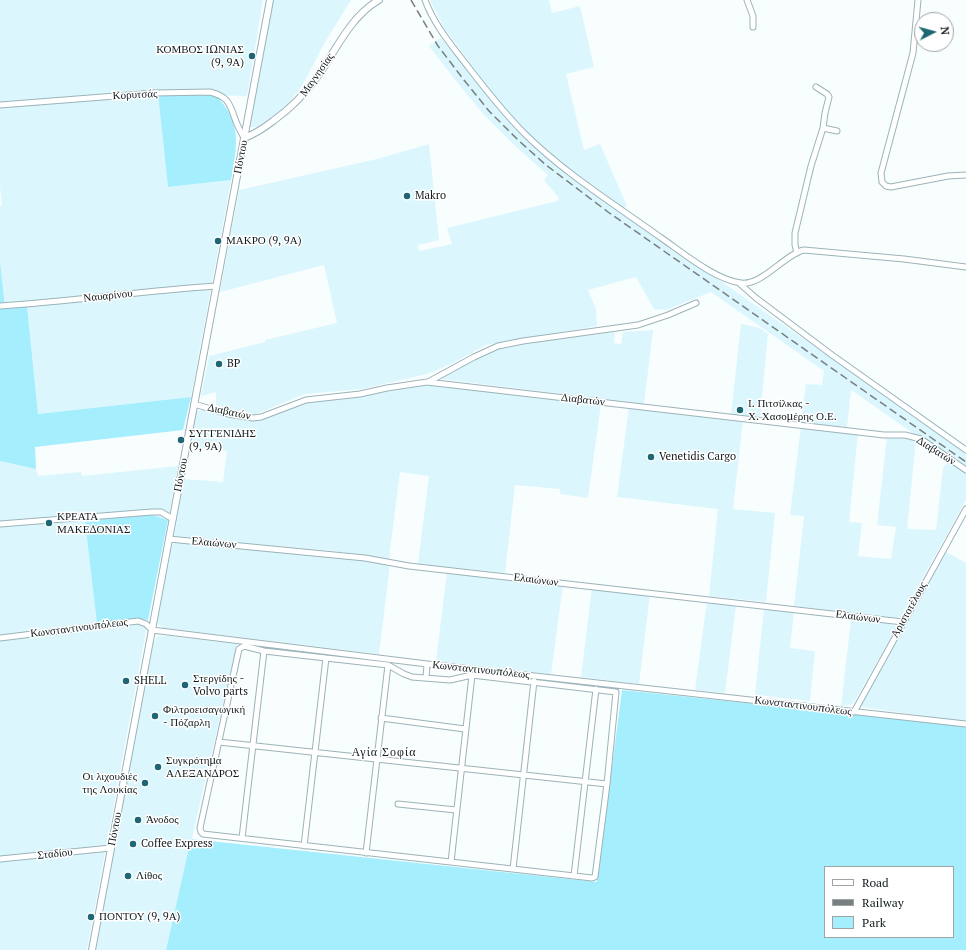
<!DOCTYPE html>
<html>
<head>
<meta charset="utf-8">
<style>
	body { margin:0 }
	#map { position:relative; width:966px; height:950px; overflow:hidden; background:#f8fdfe; font-family:"PT Serif",serif }
	canvas { display:block }
	.legend { position:absolute; left:824px; top:866px; width:130px; height:72px; box-sizing:border-box; background:#fff; border:1px solid #a0a3a4; margin:0; padding:5px 7px; list-style:none; font-size:12px; color:#111a1c }
	.legend li { display:flex; align-items:center; gap:8px; height:20px }
	.legend b { width:20px; border:1px solid #a0a3a4 }
	.north { position:absolute; left:914px; top:12px; width:40px; height:40px; box-sizing:border-box; background:#fff; border:1px solid #a0a3a4; border-radius:50%; rotate:84deg; font-size:11px; font-weight:700; line-height:16px; text-align:center; color:#111a1c }
	.north::after { content:''; display:block; margin:auto; width:14px; height:18px; background:#1e6674; clip-path:polygon(50% 0,100% 100%,50% 72%,0 100%) }
</style>
</head>
<body>
<div id="map">
<canvas width="966" height="950"></canvas>
<ul class="legend">
<li><b style="height:5px;background:#fff"></b>Road</li>
<li><b style="height:5px;background:#787f81"></b>Railway</li>
<li><b style="height:11px;background:#a5eefd"></b>Park</li>
</ul>
<div class="north">N</div>
</div>
<script>
const ctx = document.querySelector('canvas').getContext('2d');
ctx.lineJoin = 'round';
function paint(path, color) { ctx.fillStyle = color; ctx.fill(path, 'evenodd'); }
function stroke(path, color, width, dash) { ctx.strokeStyle = color; ctx.lineWidth = width; ctx.lineCap = dash ? 'butt' : 'round'; ctx.setLineDash(dash || []); ctx.stroke(path); }
function label(font, color, halo, rows, align = 'center') {
  ctx.font = font + ' "PT Serif",serif'; ctx.lineWidth = 3; ctx.setLineDash([]); ctx.textBaseline = 'middle'; ctx.strokeStyle = halo; ctx.fillStyle = color; for (const [text, x, y, turn = 0] of rows) {
    ctx.save(); ctx.translate(x, y); ctx.rotate((+turn || 0) * Math.PI / 180); ctx.textAlign = isNaN(turn) ? turn : align; if (halo) ctx.strokeText(text, 0, 0); ctx.fillText(text, 0, 0); ctx.restore();
  }
}
const built = new Path2D(`
	M0,0H263L247,96L158,94L168,187L231,180L191,397L38,414L27,306L5,307L0,262V206L2,205L0,187Z
	M273,0H351L324,44L301,88L285,107L257,127H249Z
	M430,0H549L552,13L580,6L594,67L566,74L584,150L600,144L627,206L624,208L566,166L525,131L499,102L444,28Z
	M441,38L495,105L522,134L580,183L966,452V470L851,390L847,427L801,423L806,384L822,385L824,371L711,292L666,310L654,309L636,277L588,290L596,309L597,326L486,345L453,363L427,374L362,389L305,394L256,414H250L216,407V392L201,396L209,356L265,342V340L337,323L324,265L220,292L239,190L377,159L429,144L439,240L418,245L419,251L452,244L447,228L557,201L559,198L544,180L548,175L514,145L484,115L460,86L429,46Z
	M741,324L760,328L768,334L760,417L731,415Z
	M653,330L644,404L441,379L444,374L489,351L516,344L615,332L614,343L621,344L623,332Z
	M425,384L601,404L588,498L560,494V489L515,485L505,573L418,564L429,476L400,472L389,559L333,551L174,537L184,479L223,482L227,451L189,446L195,413L197,411L203,410L252,419L298,403Z
	M629,407L743,420L733,509L775,513L766,602L709,596L718,509L617,497Z
	M801,426L858,433L849,522L862,523L858,556L891,559L896,527L877,525L887,437L916,440L907,529L936,530L943,468L949,461L966,473V500L901,617L897,618L794,606L804,516L790,515Z
	M0,461L36,469L38,476L81,472L82,476L178,466L168,520L152,515L97,623L136,618L148,620L87,950H0Z
	M177,541L333,556L390,564L379,654L163,628L157,623L172,545Z
	M943,550L966,563V722L855,706Z
	M447,572L563,585L551,674L436,661Z
	M592,587L650,594L639,684L581,677Z
	M707,601L736,605L725,693L695,690Z
	M764,608L794,612L790,648L815,651L810,701L755,695Z
	M855,618L885,621L897,627L853,704L841,706L851,620H854Z
	M158,636H169L237,644L166,950H96L136,727L154,642Z`);
const green = new Path2D(`
	M158,94L215,95C243,122 237,146 231,180L168,187Z
	M0,262L5,307L27,306L38,414L191,397L183,430L35,447L36,469L0,461Z
	M152,515L168,520L148,620L136,618L97,623L85,520Z
	M622,690L966,726V950H166L191,839L597,882ZM825,867H953V937H825Z`);
const minor = new Path2D(`
	M425,0C434,25 453,47 469,68C486,90 504,113 524,133C564,173 614,204 660,237C682,252 715,280 741,283C762,286 785,254 804,250L904,259L966,267
	M747,0L753,16V27
	M918,0L913,53L881,173L882,182L886,186L891,187L948,176L966,175
	M0,105L154,93L210,92C231,97 230,107 237,124C239,129 242,133 244,138
	M823,128L837,131
	M797,253L795,245V233L811,166L823,128L825,113L829,97L827,94L816,87
	M739,283L756,298L832,355L966,450
	M0,306C72,301 144,291 216,286
	M428,382L474,357L498,346L523,341L638,325L668,315L696,303
	M194,404L228,414L253,418L261,417L306,400L360,394L387,388L427,382L884,435H905L921,439L966,470
	M0,524L152,512H161L173,519
	M169,539L365,558L409,566L903,622
	M0,638L138,621L146,624L152,630L427,664L966,724
	M244,646L264,651L388,665L404,674L412,677L450,680L472,675L616,692L607,784L595,877L592,878L203,834L201,832L200,828L239,649Z
	M426,678L427,664
	M854,712L966,509
	M381,718L465,729
	M219,742L607,784
	M398,804L456,810
	M242,838L264,651
	M304,846L326,658
	M366,853L388,665
	M0,859L111,848
	M451,862L472,675
	M513,869L534,681
	M574,876L596,689`);
const tertiary = new Path2D(`
	M244,138C255,134 264,128 273,121C293,107 306,93 320,73C337,48 351,16 379,0
	M92,950L270,0`);
const rail = new Path2D(`
	M411,0L438,46L464,80L489,111L518,140L546,165L608,212L966,462`);
const markers = [
	[252,56,4,"#1e6674"],
	[407,196,4,"#1e6674"],
	[218,241,4,"#1e6674"],
	[219,364,4,"#1e6674"],
	[740,410,4,"#1e6674"],
	[181,440,4,"#1e6674"],
	[651,457,4,"#1e6674"],
	[49,523,4,"#1e6674"],
	[126,681,4,"#1e6674"],
	[185,685,4,"#1e6674"],
	[155,716,4,"#1e6674"],
	[158,767,4,"#1e6674"],
	[145,783,4,"#1e6674"],
	[138,820,4,"#1e6674"],
	[133,844,4,"#1e6674"],
	[128,876,4,"#1e6674"],
	[91,917,4,"#1e6674"]
];
const poiNames = [
	["ΚΟΜΒΟΣ ΙΩΝΙΑΣ",244,50,"right"],
	["(9, 9Α)",244,63,"right"],
	["Makro",415,196],
	["ΜΑΚΡΟ (9, 9Α)",226,241],
	["BP",227,364],
	["Ι. Πιτσίλκας -",748,404],
	["Χ. Χασομέρης Ο.Ε.",748,417],
	["ΣΥΓΓΕΝΙΔΗΣ",189,434],
	["(9, 9Α)",189,447],
	["Venetidis Cargo",659,457],
	["ΚΡΕΑΤΑ",57,517],
	["ΜΑΚΕΔΟΝΙΑΣ",57,530],
	["Στεργίδης -",193,679],
	["Volvo parts",193,692],
	["SHELL",134,681],
	["Φιλτροεισαγωγική",163,710],
	["- Πόζαρλη",163,723],
	["Συγκρότημα",166,761],
	["ΑΛΕΞΑΝΔΡΟΣ",166,774],
	["Οι λιχουδιές",137,777,"right"],
	["της Λουκίας",137,790,"right"],
	["Άνοδος",146,820],
	["Coffee Express",141,844],
	["Λίθος",136,876],
	["ΠΟΝΤΟΥ (9, 9Α)",99,917]
];
const streetNames = [
	["Μαγνησίας",317,75,-55],
	["Κορυτσάς",135,95,-3],
	["Πόντου",241,157,-79],
	["Ναυαρίνου",108,296,-6],
	["Διαβατών",583,400,6],
	["Διαβατών",229,412,12],
	["Διαβατών",936,451,32],
	["Πόντου",181,475,-79],
	["Ελαιώνων",214,543,5],
	["Ελαιώνων",536,580,7],
	["Αριστοτέλους",909,610,-61],
	["Ελαιώνων",858,617,7],
	["Κωνσταντινουπόλεως",79,628,-7],
	["Κωνσταντινουπόλεως",481,670,6],
	["Κωνσταντινουπόλεως",803,706,7],
	["Πόντου",115,829,-79],
	["Σταδίου",55,854,-6]
];
const neighbourhoodNames = [
	["Αγία Σοφία",384,753]
];
paint(built, '#dbf7fd');
paint(green, '#a5eefd');
stroke(minor, '#9bb3b9', 7);
stroke(tertiary, '#9bb3b9', 8);
stroke(minor, '#fff', 5);
stroke(tertiary, '#fff', 6);
stroke(rail, '#787f81', 1.5, [8, 4]);
for (const [x, y, r, color] of markers) { const dot = new Path2D(); dot.arc(x, y, r, 0, 2 * Math.PI); ctx.fillStyle = color; ctx.fill(dot); stroke(dot, '#fff', 1.5); }
label('11px', '#111a1c', '#fff', poiNames, 'left');
label('11px', '#111a1c', '#fff', streetNames);
ctx.letterSpacing = '1px';
label('12px', '#111a1c', '#fff', neighbourhoodNames);
ctx.letterSpacing = '0px';
</script>
</body>
</html>
